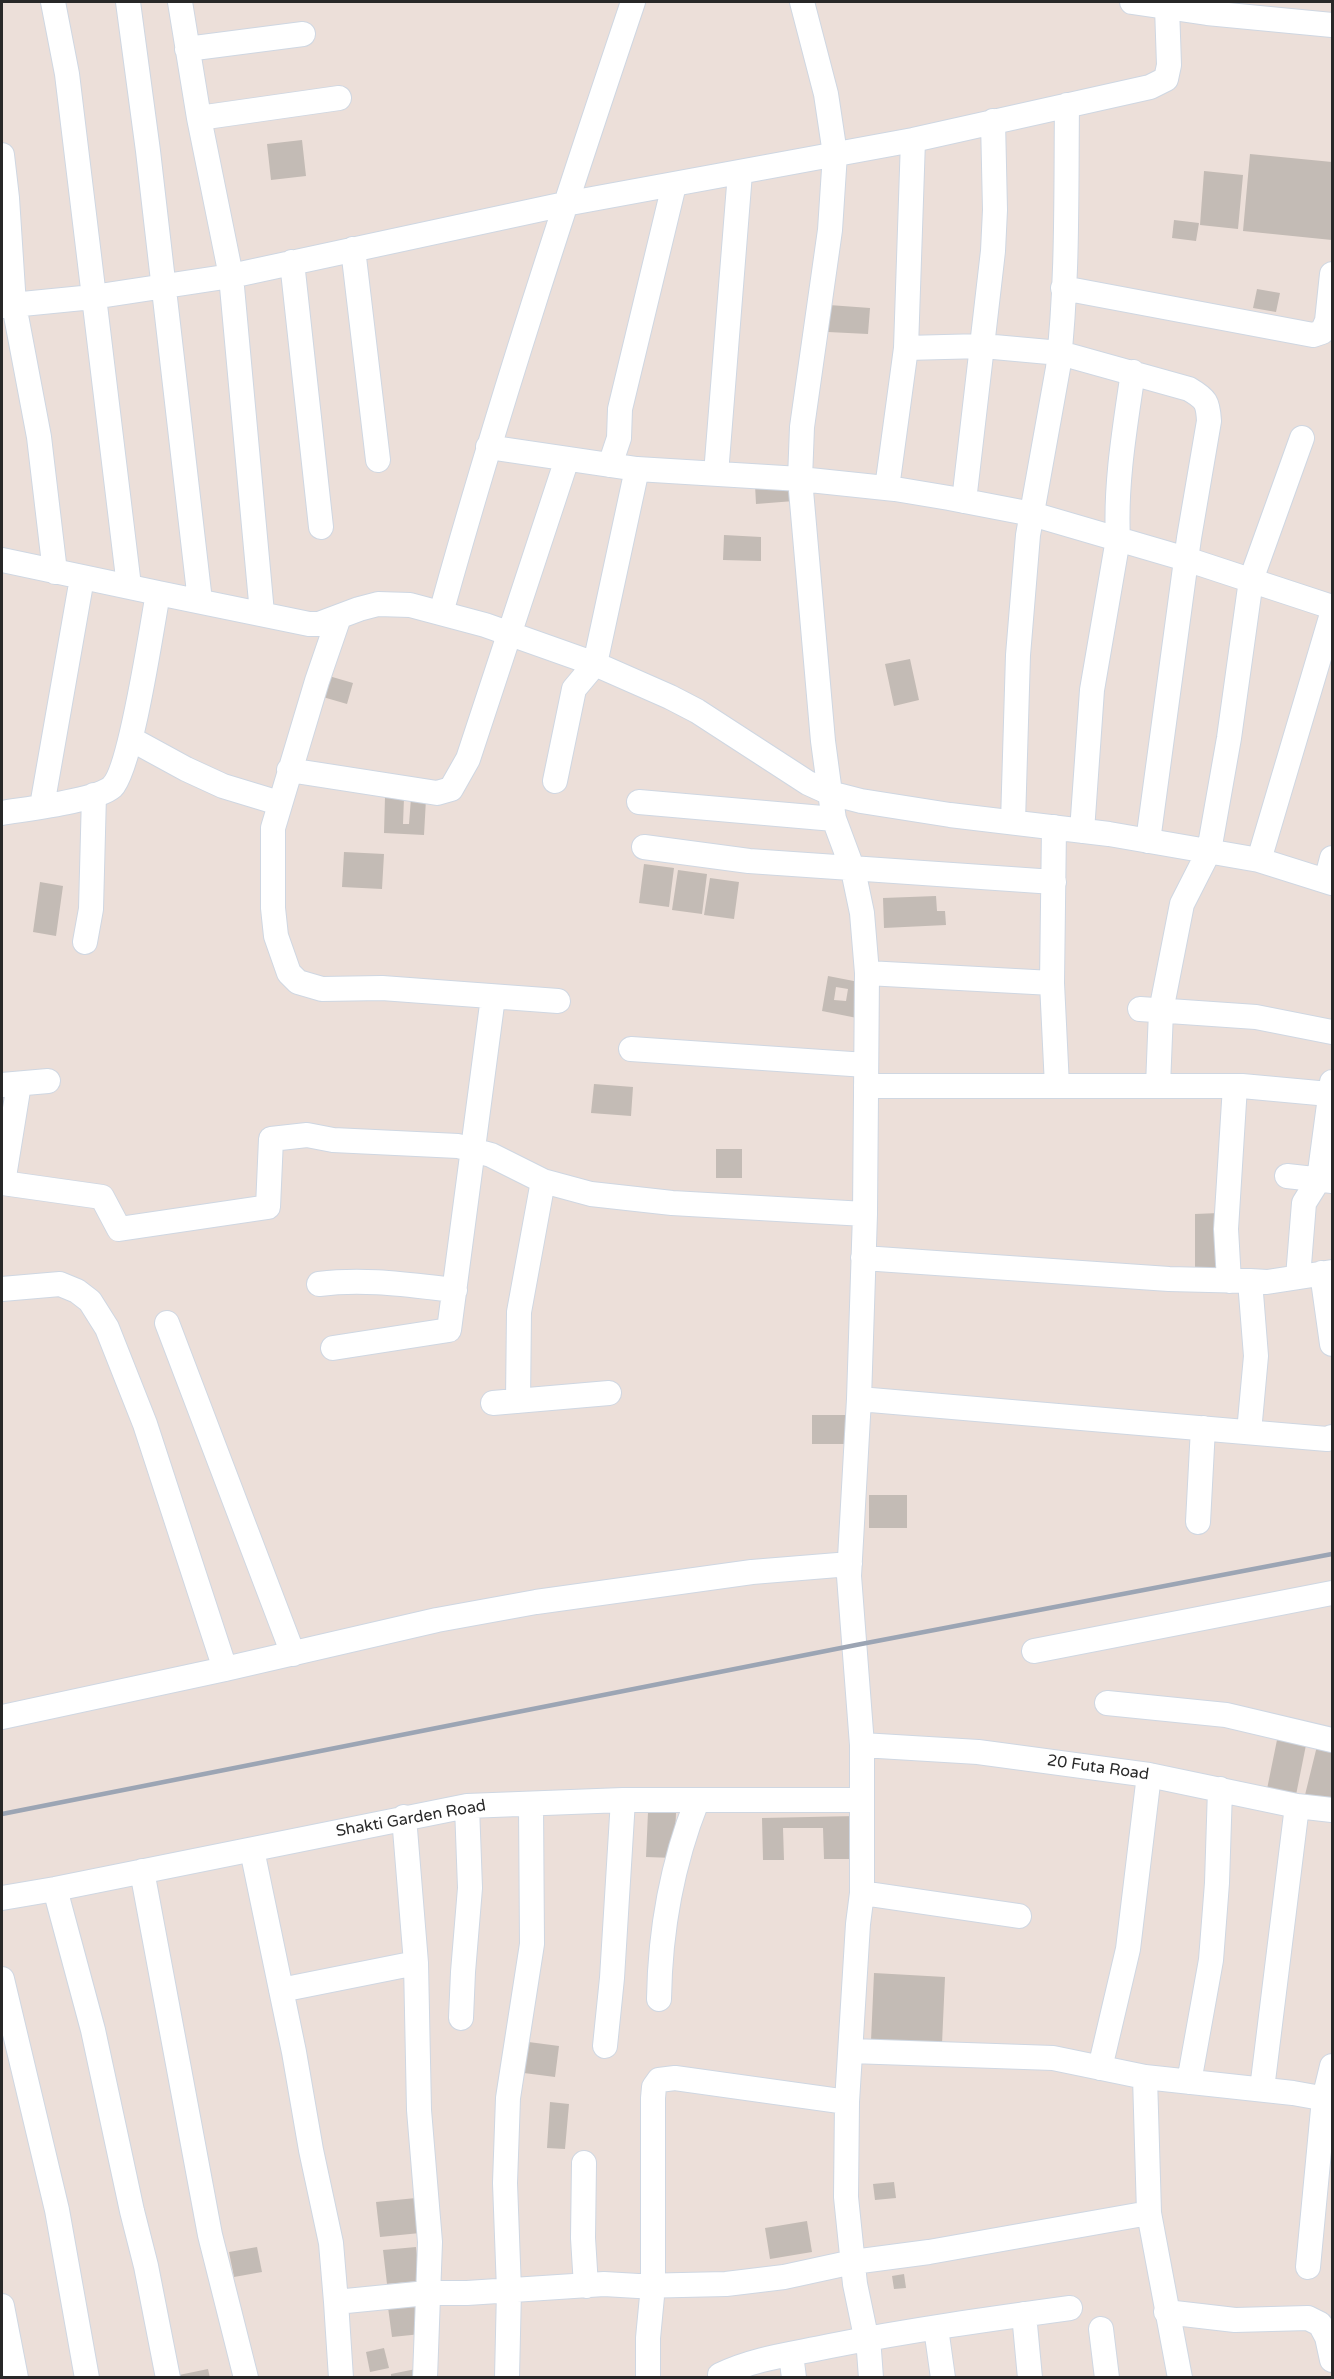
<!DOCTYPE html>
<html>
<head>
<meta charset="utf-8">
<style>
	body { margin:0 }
	#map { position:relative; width:1334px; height:2379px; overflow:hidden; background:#ecdfd9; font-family:"Varela Round",sans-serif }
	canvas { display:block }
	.frame { position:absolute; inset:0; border:3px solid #282828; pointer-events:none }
</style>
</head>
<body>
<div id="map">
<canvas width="1334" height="2379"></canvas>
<div class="frame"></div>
</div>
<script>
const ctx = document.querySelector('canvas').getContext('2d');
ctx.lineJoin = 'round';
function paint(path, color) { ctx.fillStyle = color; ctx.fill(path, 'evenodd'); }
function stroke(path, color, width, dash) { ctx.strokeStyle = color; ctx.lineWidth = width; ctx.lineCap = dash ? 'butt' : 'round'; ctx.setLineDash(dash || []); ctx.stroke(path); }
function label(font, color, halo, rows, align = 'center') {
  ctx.font = font + ' "Varela Round",sans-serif'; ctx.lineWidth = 4.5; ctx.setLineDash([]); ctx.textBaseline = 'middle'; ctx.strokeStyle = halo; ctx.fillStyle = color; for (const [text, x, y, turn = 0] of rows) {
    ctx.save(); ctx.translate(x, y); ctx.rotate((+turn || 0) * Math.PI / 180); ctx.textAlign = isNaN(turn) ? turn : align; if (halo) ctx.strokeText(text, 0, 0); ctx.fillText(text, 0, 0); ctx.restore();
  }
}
const building = new Path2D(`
	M302,140L306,176L271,180L267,144Z
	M1250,154L1332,162V240L1243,231Z
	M1204,171L1243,175L1238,229L1200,225Z
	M1174,220L1199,223L1196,241L1172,238Z
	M1257,289L1280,293L1276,312L1253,308Z
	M829,305L870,308L868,334L828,332Z
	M793,482L794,501L756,504L755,485Z
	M724,535L761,537V561L723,560Z
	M910,659L919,700L894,706L885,664Z
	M322,674L353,683L347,704L316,695Z
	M385,797L404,798L403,824H409L411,798L426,799L424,835L384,833Z
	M344,852L384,854L382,889L342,887Z
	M644,864L674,868L669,907L639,903Z
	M678,870L707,874L702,914L672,910Z
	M710,878L739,882L734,919L704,915Z
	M40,882L63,886L56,936L33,932Z
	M936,896L937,911H945L946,925L884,928L883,898Z
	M828,976L864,983L857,1018L822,1011ZM836,987L848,989L846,1001L834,1000Z
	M594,1084L633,1087L631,1116L591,1113Z
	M716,1149H742V1178H716Z
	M1219,1213L1218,1270L1195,1269V1214Z
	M812,1415H852V1444H812Z
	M869,1495H907V1528H869Z
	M1278,1735L1307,1740L1295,1800L1266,1794Z
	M1317,1746L1332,1750V1805L1304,1799Z
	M648,1812L676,1813L674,1858L646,1857Z
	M857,1816L858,1859H824L823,1828H783L784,1860H763L762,1818Z
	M874,1973L945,1977L942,2044L871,2041Z
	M521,2041L559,2046L555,2077L516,2072Z
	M550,2102L569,2104L565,2149L547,2148Z
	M894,2182L896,2198L875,2200L873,2184Z
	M416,2198L420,2233L380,2237L376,2202Z
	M807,2221L812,2252L770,2259L765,2228Z
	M257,2247L262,2272L234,2277L229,2252Z
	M416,2247L420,2281L387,2284L383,2250Z
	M904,2274L906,2288L894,2289L892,2276Z
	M416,2297L421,2334L392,2337L387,2300Z
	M384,2348L389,2368L370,2372L366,2352Z
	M208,2369L210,2378H180L179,2375Z
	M416,2369L418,2378H391V2374Z`);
const minor = new Path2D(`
	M53,2L67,74L129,586
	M128,2L148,151L200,601
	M180,2L199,118L231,276L262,613
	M802,2L826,94L835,154L830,230L802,427L800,479L823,741L830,793L834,819L853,870L862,913L867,973L865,1214L859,1399L849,1576L862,1745V1893L858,1924L847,2102L846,2197L855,2284L869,2351L871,2378
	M1132,2L1207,13L1332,25
	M187,49L303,34
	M199,118L339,98
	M2,155L7,198L14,305L39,437L55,572
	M353,249L378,460
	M292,262L321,527
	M1063,288L1313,335L1322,332L1327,321L1332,274
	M2,306L93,297L231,276L565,204L913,140L1150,87L1166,79L1169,65L1167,7
	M906,348L983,346L1060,353L1189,389C1206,399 1208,402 1209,421L1189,538L1148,841
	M488,447L637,469L800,479L895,489L949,498L1032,514L1186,559L1332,607
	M610,465L619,438L620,409L674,185
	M716,474L740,173
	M887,488L906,348L913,140
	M964,501L993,251L995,210L993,121
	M2,560L158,593C152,626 131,769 112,787C96,801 25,809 2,813
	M158,593L309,624H319L359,609L378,604L410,605L485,625L595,664L670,697L697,711L808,783L830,793L861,801L950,815L1109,834L1259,860L1332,883
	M441,613C498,407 565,204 633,2
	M339,617L317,681L273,828V908L276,936L289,973L298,982L322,989L382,988L558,1001
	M131,739L186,769L223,786L279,803
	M289,770L437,793L451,789L468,759L567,459
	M555,781L574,689L595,664L637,469
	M639,802L834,819
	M42,806L82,578
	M1013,822L1018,655L1028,535L1058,368C1068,281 1066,192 1067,105
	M1054,827L1052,983L1057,1086
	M1082,831L1092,690L1118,539C1115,484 1125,427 1133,372
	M644,847L749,861L1054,882
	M1259,860L1332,614
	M1326,881L1332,858
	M85,942L91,909L94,795
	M867,973L1052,983
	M1140,1009L1256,1017L1332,1032
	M631,1049L866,1065
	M19,1084L3,1183L102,1197L119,1229L268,1207L271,1139L307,1135L333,1140L458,1146L491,1155L543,1181L591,1194L672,1203L865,1214
	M2,1085L48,1081
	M866,1086H1242L1329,1094
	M1158,1086L1161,1011L1182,904L1209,851L1229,738L1251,580L1302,438
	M1287,1176L1332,1181
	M863,1258L1169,1279L1250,1281L1267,1282L1332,1272
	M1322,1273L1332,1344
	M1298,1277L1304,1203L1319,1179L1332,1082
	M1229,1281L1226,1229L1235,1086
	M319,1284C365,1278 409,1285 455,1290
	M2,1289L60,1284L77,1291L90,1301L107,1328L145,1424L225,1669
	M167,1323L293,1654
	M333,1348L449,1330L493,997
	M859,1399L1327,1439L1332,1437
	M518,1401L519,1312L543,1181
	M493,1403L609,1393
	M1249,1432L1256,1356L1250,1281
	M1198,1522L1203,1428
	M1034,1651L1332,1593
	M1107,1703L1226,1715L1332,1740
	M2,1717L225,1669L437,1620L536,1602L752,1572L850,1564
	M862,1745L978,1752L1149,1775L1297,1806L1332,1810
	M404,1817L416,1963L419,2110L430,2242L425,2378
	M252,1850L294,2052L311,2150L331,2243L336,2302
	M142,1871L210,2235L246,2378
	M55,1889L93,2030L132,2211L146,2266L168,2378
	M862,1893L1019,1916
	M2,1898L55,1889L467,1806L623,1800H862
	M2,1979L57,2210L87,2378
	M281,1990L416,1963
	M659,1999C660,1931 672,1864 697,1801
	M461,2018L463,1972L470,1888L467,1806
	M605,2046L612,1978L623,1800
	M851,2051L1053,2058L1145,2077L1293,2093L1332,2100
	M1100,2068L1128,1949L1149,1775
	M1145,2077L1149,2213L1180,2378
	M1189,2082L1211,1960L1217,1883L1220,1789
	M1262,2089L1297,1806
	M584,2163L583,2238L586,2286
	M1308,2267L1324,2099L1332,2066
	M2,2306L16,2378
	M1166,2312L1235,2320L1308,2318L1320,2324L1327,2337L1332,2360
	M1024,2314L1030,2378
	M936,2328L943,2378
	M1101,2329L1107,2378
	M791,2354L794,2378
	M341,2378L336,2302L427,2293H467L604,2284L638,2286L726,2284L784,2277L853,2262L929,2252L1149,2213
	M507,2378L509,2290L505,2183L508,2098L532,1944L531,1804
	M648,2378V2338L653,2286V2098L654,2087L659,2080L675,2078L847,2102
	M720,2378V2375C755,2358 793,2354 830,2346C910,2330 990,2319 1070,2308`);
const rail = new Path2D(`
	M2,1814L856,1645L1332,1554`);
const streetNames = [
	["20 Futa Road",1098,1768,8],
	["Shakti Garden Road",411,1819,-10]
];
paint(building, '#c3bbb5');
stroke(minor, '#cfd7e2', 26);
stroke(minor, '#fff', 24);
stroke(rail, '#9ca5b4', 4.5);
label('16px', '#282828', '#fff', streetNames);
</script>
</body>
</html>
